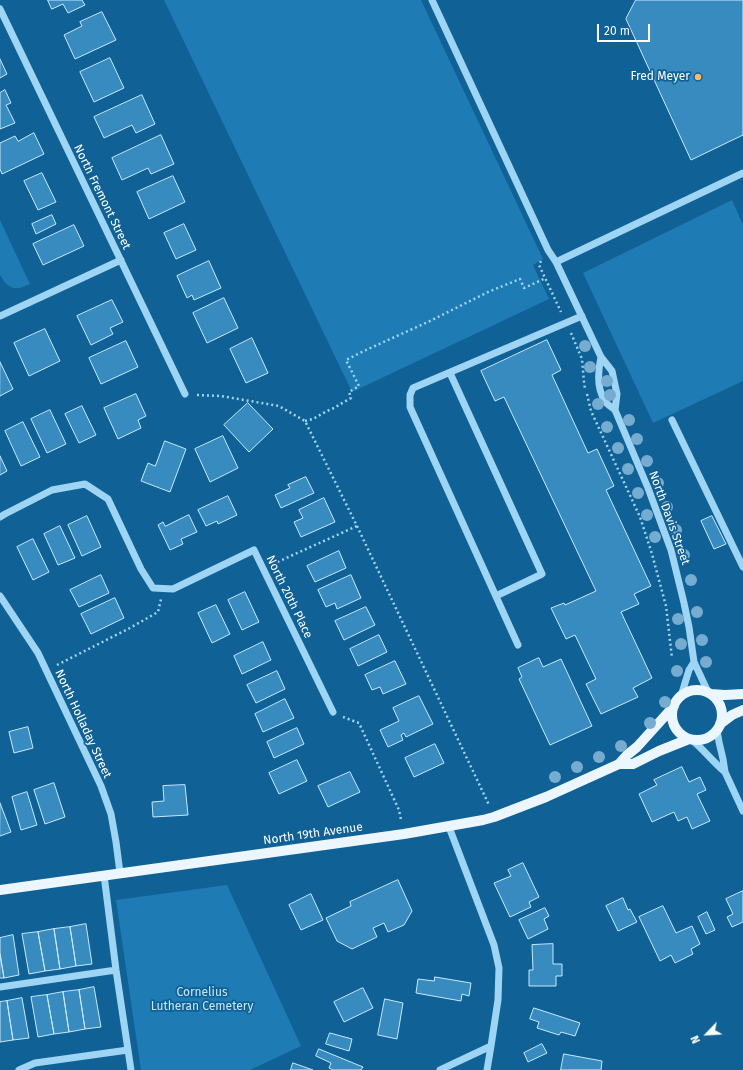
<!DOCTYPE html>
<html>
<head>
<meta charset="utf-8">
<style>
	body { margin:0 }
	#map { position:relative; width:743px; height:1070px; overflow:hidden; background:#106196; font-family:"Fira Sans",sans-serif }
	canvas { display:block }
	.north { position:absolute; left:687px; top:1014px; width:40px; height:40px; -webkit-text-stroke:3px #106196; paint-order:stroke; rotate:245deg; font-size:11px; font-weight:700; line-height:16px; text-align:center; color:#fff }
	.north::after { content:''; display:block; margin:auto; width:14px; height:18px; background:#fff; clip-path:polygon(50% 0,100% 100%,50% 72%,0 100%) }
	.scale { position:absolute; left:597px; top:24px; width:53px; height:18px; box-sizing:border-box; border:2px solid #fff; border-top:0; padding-left:5px; font-size:12px; line-height:14px; white-space:nowrap; color:#fff; -webkit-text-stroke:3px #106196; paint-order:stroke }
</style>
</head>
<body>
<div id="map">
<canvas width="743" height="1070"></canvas>
<div class="north">N</div>
<div class="scale">20 m</div>
</div>
<script>
const ctx = document.querySelector('canvas').getContext('2d');
ctx.lineJoin = 'round';
function paint(path, color) { ctx.fillStyle = color; ctx.fill(path, 'evenodd'); }
function stroke(path, color, width, dash) { ctx.strokeStyle = color; ctx.lineWidth = width; ctx.lineCap = dash ? 'butt' : 'round'; ctx.setLineDash(dash || []); ctx.stroke(path); }
function label(font, color, halo, rows, align = 'center') {
  ctx.font = font + ' "Fira Sans",sans-serif'; ctx.lineWidth = 3.5; ctx.setLineDash([]); ctx.textBaseline = 'middle'; ctx.strokeStyle = halo; ctx.fillStyle = color; for (const [text, x, y, turn = 0] of rows) {
    ctx.save(); ctx.translate(x, y); ctx.rotate((+turn || 0) * Math.PI / 180); ctx.textAlign = isNaN(turn) ? turn : align; if (halo) ctx.strokeText(text, 0, 0); ctx.fillText(text, 0, 0); ctx.restore();
  }
}
const green = new Path2D(`
	M164,0H421L543,259L533,265L549,299L352,392Z
	M732,200L743,225V381L653,423L583,273Z
	M0,220L30,284L20,288H13L6,284L0,275Z
	M227,885L301,1046L250,1070H141L116,900Z`);
const building = new Path2D(`
	M48,0H82L85,5L68,13L63,4L52,9Z
	M636,0H743V135L691,160L626,19Z
	M102,12L116,40L75,59L64,35L82,26L80,22Z
	M110,58L124,88L94,102L80,72Z
	M0,59L7,74L0,78Z
	M5,90L11,103L6,105L15,123L0,129V93Z
	M142,95L155,124L136,133L132,125L104,138L94,117Z
	M34,133L44,154L2,174L0,169V143L15,136L18,141Z
	M161,135L174,164L151,174L148,168L122,180L112,158Z
	M42,173L56,202L38,210L24,181Z
	M173,176L185,202L149,219L137,192Z
	M52,215L56,224L36,234L32,224Z
	M184,224L196,250L176,259L164,233Z
	M74,225L84,246L43,265L33,244Z
	M209,261L221,288L194,300L192,295L187,298L177,276Z
	M224,298L238,328L207,343L193,313Z
	M112,300L123,322L110,328L113,334L91,345L77,316Z
	M45,329L60,361L29,376L14,343Z
	M252,338L268,373L246,383L230,349Z
	M547,340L561,370L552,375L588,453L597,449L614,486L606,490L651,586L634,594L639,604L621,612L652,678L633,688L638,697L601,714L586,684L596,679L575,635L566,639L551,608L564,603L565,605L596,591L504,397L495,401L481,371Z
	M126,341L138,367L101,384L89,358Z
	M0,362L13,389L0,396Z
	M136,394L146,416L138,420L141,428L118,439L104,408Z
	M248,403L273,429L249,452L224,425Z
	M82,406L96,435L79,443L65,414Z
	M50,410L66,444L47,453L31,419Z
	M23,422L40,457L21,466L5,431Z
	M223,436L238,468L210,482L195,449Z
	M165,441L186,449L170,492L141,481L148,463L155,466Z
	M0,456L7,471L0,475Z
	M306,477L314,493L281,508L275,495L290,488L288,485Z
	M228,496L237,515L218,524L217,521L206,526L198,510Z
	M324,498L335,522L301,537L294,522L303,518L299,510Z
	M189,515L197,532L181,539L183,544L170,550L158,525L163,522L165,526Z
	M87,516L101,547L82,556L68,525Z
	M712,516L726,544L714,549L701,521Z
	M60,526L75,558L58,565L44,534Z
	M33,539L49,572L33,580L17,547Z
	M339,551L346,568L315,582L307,566Z
	M101,575L109,593L79,607L70,590Z
	M351,575L361,598L337,609L335,603L326,607L318,590Z
	M245,592L259,622L242,630L228,600Z
	M115,598L124,618L91,634L81,614Z
	M216,605L230,634L212,643L198,613Z
	M366,607L375,625L344,640L335,621Z
	M379,635L387,652L358,666L350,649Z
	M263,642L271,660L242,674L234,656Z
	M539,658L543,667L561,659L592,726L550,745L519,679L522,677L518,668Z
	M395,661L406,684L383,694L380,687L372,690L365,675Z
	M277,671L285,689L256,703L247,685Z
	M419,696L433,724L406,737L404,733L401,735L403,740L388,747L380,730L399,721L393,708Z
	M285,699L294,718L263,732L255,714Z
	M28,727L33,748L14,753L9,732Z
	M297,728L304,744L274,758L267,742Z
	M435,744L444,763L414,777L405,758Z
	M297,760L307,781L279,794L269,773Z
	M682,767L689,782L700,777L706,790L697,794L710,821L692,829L687,817L678,821L674,812L652,822L639,794L657,785L654,780Z
	M350,772L360,792L328,807L318,786Z
	M54,783L65,817L45,824L34,790Z
	M185,785L188,815L153,817L152,802L164,801L163,786Z
	M27,792L37,825L21,830L12,797Z
	M0,803L11,832L0,836Z
	M523,863L539,897L529,902L531,907L510,917L494,883L511,876L508,870Z
	M398,880L412,911L404,925L388,932L384,923L373,928L377,937L352,949L337,941L326,918L351,906L350,902Z
	M743,891V922L732,927L727,917L733,914L726,899Z
	M311,894L323,920L301,930L289,905Z
	M623,898L628,910L630,909L637,922L618,931L606,906Z
	M663,906L676,933L692,926L700,944L691,949L693,954L675,963L671,955L660,961L639,917Z
	M545,908L549,916L544,919L548,929L528,939L519,920Z
	M707,912L715,930L706,934L698,917Z
	M86,924L92,964L76,966L70,927Z
	M70,927L76,966L60,969L54,929Z
	M54,929L60,969L45,971L38,932Z
	M38,932L45,971L29,974L22,934Z
	M13,935L19,975L4,978L0,954V938Z
	M553,944V964H562V976H556V986H529V970H533L532,945Z
	M0,954L4,978H0Z
	M435,977L471,983L469,996L462,994L461,1001L416,993L418,979L434,981Z
	M94,987L101,1027L85,1029L79,990Z
	M363,988L373,1008L344,1022L334,1002Z
	M79,990L85,1029L69,1032L63,992Z
	M63,992L69,1032L54,1034L47,995Z
	M47,995L54,1034L38,1037L31,997Z
	M22,998L29,1038L13,1040L7,1001Z
	M385,999L403,1003L397,1039L378,1035Z
	M7,1001L13,1040L0,1042V1002Z
	M534,1008L580,1023L575,1036L561,1032L559,1035L537,1028L539,1022L530,1019Z
	M330,1033L352,1039L349,1051L326,1044Z
	M542,1044L547,1053L528,1062L524,1053Z
	M319,1049L363,1067L361,1070H333L329,1068L331,1063L316,1056Z
	M564,1054L602,1061L601,1070H561Z
	M293,1063L313,1070H291Z`);
const path = new Path2D(`
	M541,261L539,265L561,312
	M571,333L582,359L584,382L585,389
	M587,394L591,411L640,517L652,554L666,606L672,658
	M197,395L221,396L279,406L305,421L357,526L489,805
	M305,421L313,419L327,411L332,409L351,398L349,392L359,386L346,360L366,350L430,321L488,292L520,279L524,288L546,278
	M273,564L357,526
	M57,665L130,628L158,612L161,599
	M343,717L359,723L399,810L401,820`);
const minor = new Path2D(`
	M432,0L548,250L556,262L601,357L612,371L617,394L615,410
	M0,9L185,394
	M556,262L743,173
	M0,316L121,260
	M601,357C598,371 596,388 605,401C607,405 612,407 615,410L648,488L671,550L684,603L689,627L694,662L708,692
	M450,373L542,574L496,596
	M672,420L743,567
	M0,517L5,514L52,490L85,484L108,499L141,569L153,588L173,589L254,550L333,712
	M0,596L38,653L101,786L111,814L116,842L120,873
	M518,645L410,407V395L413,388L582,316
	M681,696L689,670L694,662
	M717,730L719,742L723,759L725,772L743,811
	M692,740C704,750 713,762 725,772
	M449,827L494,945L499,968L498,1000L491,1046
	M104,875L116,970L131,1070
	M0,987L116,970
	M19,1070L35,1063L128,1050
	M440,1070L491,1046L487,1070`);
const major = new Path2D(`
	M672 715a25 25 0 1 1 50 0a25 25 0 1 1-50 0Z
	M711,694L725,695L743,694
	M720,724L732,715L743,710
	M619,764L627,755L637,747L674,706
	M0,890L404,834L483,820L494,817L546,797L619,764H633L659,751L689,739`);
const trees = [
	[585,346],
	[590,367],
	[607,381],
	[610,395],
	[598,404],
	[629,420],
	[607,427],
	[637,439],
	[618,448],
	[647,461],
	[628,469],
	[658,483],
	[638,493],
	[667,507],
	[647,515],
	[676,530],
	[655,537],
	[684,555],
	[691,580],
	[697,612],
	[678,619],
	[702,640],
	[681,644],
	[706,662],
	[677,671],
	[665,702],
	[650,723],
	[621,746],
	[599,757],
	[577,767],
	[555,777]
];
const markers = [
	[698,77,4,"#ffb762"]
];
const poiNames = [
	["Fred Meyer",690,77]
];
const streetNames = [
	["North Fremont Street",102,197,64],
	["North Davis Street",669,518,70],
	["North 20th Place",289,597,64],
	["North Holladay Street",83,724,65],
	["North 19th Avenue",313,834,-8]
];
const parkNames = [
	["Cornelius",202,993],
	["Lutheran Cemetery",202,1007]
];
paint(green, '#1e7bb4');
paint(building, '#388bbf');
stroke(building, '#c7e9fe', 1);
stroke(path, '#9ed4f4', 2.5, [2, 3]);
stroke(minor, '#9ed4f4', 7);
stroke(major, '#ecf6ff', 10);
ctx.fillStyle = '#75accf';
for (const [x, y] of trees) { ctx.beginPath(); ctx.arc(x, y, 6, 0, 2 * Math.PI); ctx.fill(); }
for (const [x, y, r, color] of markers) { const dot = new Path2D(); dot.arc(x, y, r, 0, 2 * Math.PI); ctx.fillStyle = color; ctx.fill(dot); stroke(dot, '#106196', 1.5); }
label('12px', '#fff', '#106196', poiNames, 'right');
label('12px', '#fff', '#106196', streetNames);
label('12px', '#c7e9fe', '#106196', parkNames);
</script>
</body>
</html>
